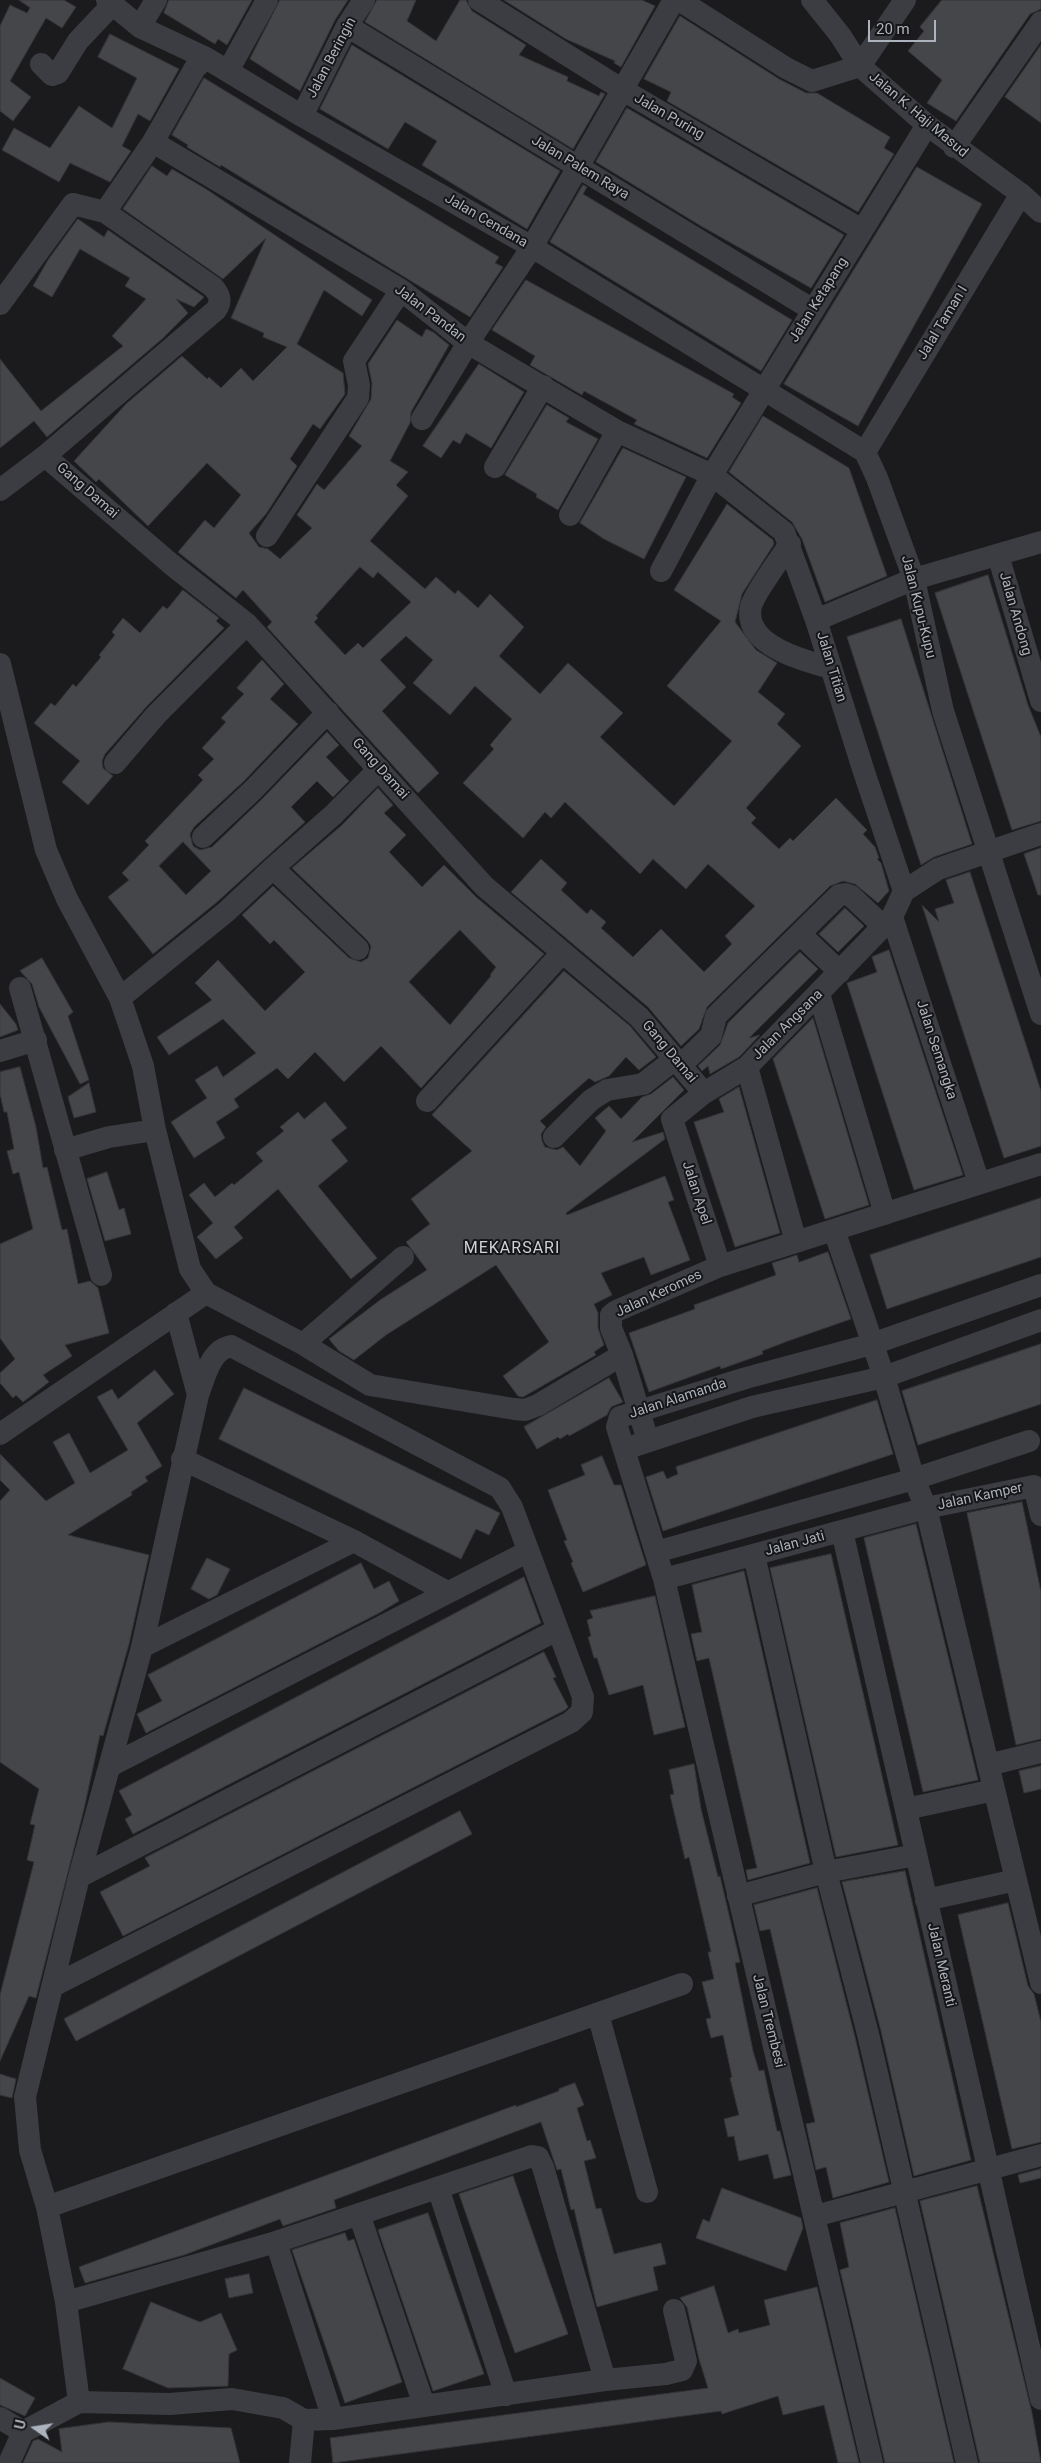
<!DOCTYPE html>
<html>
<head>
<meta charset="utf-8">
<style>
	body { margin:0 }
	#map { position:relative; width:1041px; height:2463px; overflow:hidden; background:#1b1b1d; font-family:Roboto,sans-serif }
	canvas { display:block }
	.north { position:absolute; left:10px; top:2403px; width:50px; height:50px; -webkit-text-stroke:4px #161618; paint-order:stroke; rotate:283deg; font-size:14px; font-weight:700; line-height:20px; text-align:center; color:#adb3bc }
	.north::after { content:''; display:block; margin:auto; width:18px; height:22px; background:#adb3bc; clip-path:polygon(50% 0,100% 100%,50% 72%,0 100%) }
	.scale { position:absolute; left:868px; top:20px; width:68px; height:22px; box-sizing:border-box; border:2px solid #adb3bc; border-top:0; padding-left:6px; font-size:15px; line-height:18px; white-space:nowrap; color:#adb3bc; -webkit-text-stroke:4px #161618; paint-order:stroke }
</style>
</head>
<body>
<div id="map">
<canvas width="1041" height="2463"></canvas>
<div class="north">U</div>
<div class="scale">20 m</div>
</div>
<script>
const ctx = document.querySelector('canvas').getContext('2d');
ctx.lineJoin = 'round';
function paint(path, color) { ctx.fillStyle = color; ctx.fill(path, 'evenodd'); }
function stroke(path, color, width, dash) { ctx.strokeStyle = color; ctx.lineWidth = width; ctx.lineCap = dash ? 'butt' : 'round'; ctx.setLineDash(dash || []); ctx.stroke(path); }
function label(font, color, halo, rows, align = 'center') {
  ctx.font = font + ' Roboto,sans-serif'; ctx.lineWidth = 4; ctx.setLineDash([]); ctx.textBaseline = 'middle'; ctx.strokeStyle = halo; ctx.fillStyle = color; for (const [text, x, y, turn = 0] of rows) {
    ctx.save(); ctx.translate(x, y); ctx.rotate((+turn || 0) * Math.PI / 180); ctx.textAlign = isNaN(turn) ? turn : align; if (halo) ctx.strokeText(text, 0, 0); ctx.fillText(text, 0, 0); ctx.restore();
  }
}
const building = new Path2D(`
	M19,0H64L76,7L62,28L46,18L10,81L31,97L13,121L0,111V26L10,5L27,13L30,8Z
	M169,0H252L227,45L218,39L215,44L164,13Z
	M280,0H348L335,20L300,91L250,59Z
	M377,0H416L407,21L436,41L460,0H466L472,11L526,45L519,55L568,77L567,81L599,96L601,92L605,94L573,149L365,22Z
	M504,0H642L655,6L621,67L614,63L615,61L566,39Z
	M942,0H1041V9L1030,14L956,121L927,103L942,80L908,51L924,31L920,27Z
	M680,16L779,79L806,93H817L890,137L884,148L894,154L858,212L667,101L671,92L644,79Z
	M110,34L179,69L150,121L138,114L122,146L131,151L110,182L70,163L59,182L2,150L14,128L50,148L79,106L112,128L137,78L98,57Z
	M352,45L560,171L527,229L422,165L437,141L405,122L388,149L320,109Z
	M1041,45V123L1005,97Z
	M204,78L499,257L495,263L503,267L470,317L221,165L220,167L187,147L188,145L172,135Z
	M627,108L844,235L811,288L701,226L596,162Z
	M152,166L167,176L172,169L206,189L372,300L362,316L324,290L297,344L343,373L345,394L320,429L313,424L290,459L297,466L266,514L249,533L259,547L268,549L280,559L312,528L297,515L317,484L324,490L362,446L349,436L371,399L372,383L368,364L397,320L422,337L426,329L433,332L449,345L411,412L410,423L390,461L408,472L396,485L408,496L370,541L425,589L436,577L455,594L458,590L478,608L490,594L524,627L499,656L540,694L568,663L623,713L600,737L674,806L732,741L667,686L721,621L674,590L727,504L773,540L774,544L742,594L735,622L756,650L777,663L758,692L785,714L777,724L801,746L746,808L756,818L751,823L779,849L790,838L793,841L836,798L867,830L863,834L875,847L879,858L877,859L881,863L889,891L878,903L855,884L843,881L830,886L707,1007L699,1029L681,1046L648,1007L511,892L541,859L567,883L561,890L587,914L591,909L606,922L601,928L633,957L661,929L704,972L732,944L725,936L755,906L708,864L686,889L653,859L640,874L565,802L551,818L545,812L523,838L463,783L494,749L490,745L512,719L475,686L450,715L413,683L433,660L406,636L380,660L406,687L382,711L439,773L418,793L267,627L272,622L243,590L236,598L178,552L205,520L214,528L241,495L207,463L148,526L99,479L96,482L74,461L126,404L182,356L207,379L209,377L221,388L241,368L253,381L287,347L263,337L264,333L231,318L266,238L223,279L123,209ZM360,567L373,578L378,572L411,602L363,648L358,643L345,655L314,622L318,618L316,616Z
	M917,167L982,204L858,426L784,384Z
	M583,185L587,187L583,194L792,320L761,371L550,242Z
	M78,219L104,237L108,230L204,297L194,307L176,299L188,313L162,339L47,437L34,421L0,448V359L41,411L123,346L112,336L146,299L125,286L130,278L80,249L52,297L33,286L48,260Z
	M526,280L734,394L732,397L741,403L707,458L634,424L637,420L584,391L582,395L530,365L535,356L492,330Z
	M479,364L524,392L491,448L466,433L460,444L453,440L441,458L423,446Z
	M547,405L569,418L566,422L598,439L558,510L536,497L537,494L505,475Z
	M763,416L849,468L887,576L825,602L802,539L792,522L729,472Z
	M623,448L686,477L644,559L604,539L580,523Z
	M988,575L1028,705L1041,737V821L1012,830L935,593Z
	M183,590L219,618L216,621L224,628L147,706L105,754L102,761L103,768L113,776L88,805L62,782L80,761L34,723L51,703L55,706L73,684L76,687L101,657L99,655L115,635L112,632L123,618L140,633L163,606L167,609Z
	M901,619L972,844L934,857L921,865L847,637Z
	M262,660L284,684L270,699L298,724L244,781L194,827L190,834L193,846L200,850L212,847L262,799L327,732L339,745L326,757L349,781L333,797L317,781L291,807L305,822L217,902L153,954L108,897L129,880L122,873L149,845L145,841L203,780L198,775L214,759L202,748L226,722L221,718L244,694L237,688ZM183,842L211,871L186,895L159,866Z
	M378,788L393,805L384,813L406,835L389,852L422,887L444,865L476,897L544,954L421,1088L381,1046L344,1082L315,1052L288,1079L277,1068L234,1099L239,1107L216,1122L225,1138L194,1158L171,1122L207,1098L195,1080L217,1066L223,1077L256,1053L223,1019L169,1055L157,1037L212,1000L195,983L218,960L265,1011L305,972L274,940L270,944L242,915L273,886L349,958L361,962L368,958L371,946L367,940L292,868L342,825ZM460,930L496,967L490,975L491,976L450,1025L409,982Z
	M1041,848V895H1038L1024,854Z
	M970,872L1041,1091V1146L1004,1158L922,905L939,922L935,909L954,903L946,880Z
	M845,908L864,926L838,952L819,934Z
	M889,950L963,1175L914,1190L847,983L877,972L872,957Z
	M800,952L818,969L749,1038L760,1035L739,1057L710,1074L708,1066L702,1071L698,1066L720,1045L728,1023Z
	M42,958L73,1012L68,1016L89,1080L80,1084L39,1007L32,984L20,971Z
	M564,971L630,1026L656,1057L639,1070L626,1057L609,1076L595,1082L589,1078L540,1121L546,1127L541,1134L542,1141L545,1147L557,1150L563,1147L580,1166L606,1131L595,1118L609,1106L621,1119L642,1097L651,1094L673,1077L684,1090L632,1142L663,1132L665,1139L566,1213L567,1215L665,1176L674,1200L668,1202L690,1260L651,1275L644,1257L601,1273L612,1295L594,1304L598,1313V1328L604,1345L594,1352L596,1355L523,1397L518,1396L503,1376L549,1342L496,1265L386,1335L354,1360L339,1351L329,1339L380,1300L427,1270L406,1242L430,1224L411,1199L472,1151L432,1115Z
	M0,1004L16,1024L18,1030L0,1037Z
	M813,1018L869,1205L825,1219L773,1059Z
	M20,1067L36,1127L43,1168L47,1167L62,1230L67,1229L78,1284L90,1281L98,1288L109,1333L65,1345L72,1356L43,1375L49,1382L23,1402L16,1395L13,1398L0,1383V1373L15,1359L0,1338V1244L33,1229L19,1172L13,1174L7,1151L14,1149L7,1112H4L0,1094V1072Z
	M89,1083L96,1112L74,1118L68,1097Z
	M739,1087L780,1233L735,1247L694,1122L724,1112L719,1099Z
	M325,1102L347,1128L331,1140L348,1161L318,1186L377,1258L351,1279L278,1189L234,1227L243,1238L216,1259L197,1237L213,1223L189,1195L204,1183L215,1197L232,1183L234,1185L263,1161L256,1153L284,1131L280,1127L298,1112L304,1119Z
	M107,1172L119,1210L124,1208L131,1234L105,1241L87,1179Z
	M1041,1198V1257L887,1309L870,1255Z
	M828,1252L851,1319L788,1341L762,1351L763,1354L721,1369L720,1366L649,1392L629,1333L695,1309L694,1305L776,1275L772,1263L797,1255L799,1262Z
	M1041,1344V1404L918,1445L902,1391Z
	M155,1370L174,1394L137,1423L162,1466L145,1477L148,1481L131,1492L132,1495L68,1535L149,1555L129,1644L103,1736L100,1735L84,1809L36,1998L29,1996L0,2061V1995L34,1862L27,1860L35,1825L30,1824L39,1789L0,1762V1501L10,1490L0,1480V1454L46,1501L75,1483L53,1442L69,1433L90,1473L128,1450L97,1397L112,1389L118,1399Z
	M609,1378L623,1402L611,1407L607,1415L569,1436L568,1434L560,1439L558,1437L537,1449L524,1427Z
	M244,1388L500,1513L489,1535L476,1529L461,1559L219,1439Z
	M877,1400L893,1454L663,1531L646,1477L663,1471L667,1479L678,1474L676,1467Z
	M602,1456L614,1485H621L646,1565L583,1592L571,1563L573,1562L564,1541L567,1540L548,1490L585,1475L581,1465Z
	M1022,1502L1041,1592V1739L1016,1745L967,1513Z
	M916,1524L978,1780L923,1792L864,1538Z
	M831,1554L898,1845L836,1857L770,1568Z
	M207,1558L230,1569L217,1595L209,1599L191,1589Z
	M361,1563L374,1589L389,1581L399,1601L379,1613L146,1733L137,1714L162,1701L148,1675Z
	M744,1571L810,1863L748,1880L746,1870L757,1868L709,1658L697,1661L691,1634L702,1632L692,1585Z
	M524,1577L541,1623L133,1834L125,1819L132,1815L119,1791Z
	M655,1596L685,1727L654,1735L643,1685L609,1695L597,1658H594L588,1637L591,1636L587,1620L593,1618L590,1611Z
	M544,1652L556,1677L553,1678L568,1707L565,1710L123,1936L100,1892L150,1866L145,1858Z
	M694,1764L701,1809L718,1877L720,1876L740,1962L735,1963L753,2051L759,2071L764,2070L777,2131H780L791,2175L774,2179L768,2154L739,2161L734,2136L728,2137L724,2119L739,2115L730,2078L732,2077L723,2035L711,2038L706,2019L711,2018L702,1982L714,1979L708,1952H711L689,1857L685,1859L670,1795L674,1794L669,1770Z
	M1041,1766V1789L1024,1793L1019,1771Z
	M460,1811L472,1834L76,2041L64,2019Z
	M905,1871L971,2160L914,2176L881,2031L842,1882Z
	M817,1888L855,2037L889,2182L833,2198L826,2167L816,2170L806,2124L815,2122L770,1929L760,1931L754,1905Z
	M1008,1903L1028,1986L1034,1994L1041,2022V2142L1012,2149L958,1915Z
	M0,2074L16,2079L12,2098L0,2095Z
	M575,2083L584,2105L577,2108L587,2141L590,2140L596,2158L584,2161L596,2209L601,2208L614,2254L661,2243L666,2264L653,2267L658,2290L597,2307L574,2209L571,2210L561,2169L557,2170L541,2122L334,2200L336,2208L283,2226L280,2219L184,2255L85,2283L79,2267L516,2105V2107L559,2091V2089Z
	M1041,2169V2178L1020,2183L1018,2175Z
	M513,2176L568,2334L515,2353L459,2194Z
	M977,2186L1032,2413L1041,2463H980L920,2201Z
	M722,2188L801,2218L803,2228L786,2271L696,2238L703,2219L709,2222Z
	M895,2208L954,2463H885L840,2270L849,2267L840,2223Z
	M428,2213L484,2374L433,2391L378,2230Z
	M345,2233L348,2241L354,2239L402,2382L345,2403L292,2250Z
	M249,2274L253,2293L229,2298L225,2279Z
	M714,2286L728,2333L738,2329L739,2333L770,2325L764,2300L817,2287L859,2463H838L824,2405L783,2415L778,2396L722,2414L721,2411L333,2463L330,2438L708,2388L699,2359L687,2307L680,2298Z
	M151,2302L200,2322L221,2313L237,2350L229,2354L228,2386L168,2388L123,2369Z
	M0,2378L35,2398L25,2416L0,2405Z
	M109,2422L231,2428L240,2463H23L33,2441L38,2439L62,2452L59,2429Z`);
const minor = new Path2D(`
	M107,0L140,27L206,58L302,116L532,247L865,452L877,478L914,579L943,711L1041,1014
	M479,0L623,90L862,230
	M679,0L786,68L812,81L860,66
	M812,0L840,35L860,66L927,125L1021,194L1041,212
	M347,26L813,310
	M140,27L156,0
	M41,64L52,75L58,73L78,41L111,6
	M860,66L905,0
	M228,71L267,0
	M302,116L347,26L364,0
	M153,142L401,290L468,343L617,431L712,475L784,532L816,620L864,772L904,891
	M954,147L1041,22
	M105,212L153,142L195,68L206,58
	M0,304L73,204L105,212L213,287C220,295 222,301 216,310L45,456L0,490
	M422,419L468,343L532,247L674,0
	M865,452L1021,194
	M45,456L171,564L247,624L484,886L639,1017L704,1093
	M495,467L543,386
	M570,515L617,431
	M267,536L358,398L359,385L354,361L401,290
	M790,544C781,557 754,594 751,606C742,645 804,661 831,668
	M998,555L1041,701
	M661,571L712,475L927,125
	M816,620L914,579L1041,542
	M0,664L46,850L67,899L120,998L143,1066L155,1130L190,1269L206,1293L303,1344L370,1385L514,1409L525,1410L538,1405L622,1355
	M115,763L156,715L247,624
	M203,837L253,790L328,712
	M273,868L358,949
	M892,917L979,1183
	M800,934L840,972
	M20,988L101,1275
	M819,994L885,1214
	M120,998L226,912L273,868L333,815L379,769
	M0,1051L36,1040
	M681,1065L711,1036L716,1016L839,895L845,894L851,896L883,926
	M747,1067L796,1242
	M427,1101L562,953
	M554,1137L591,1100L607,1090L643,1084L675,1059
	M65,1150L109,1137L155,1130
	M834,1230L884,1377L914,1479L926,1508L1041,1983
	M720,1266L672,1119L704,1093L747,1067L892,917L904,891L938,869L1041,834
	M176,1313L198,1395
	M303,1344L403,1257
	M0,1434L206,1293
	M648,1441L622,1355L611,1328V1315L616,1311L720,1266L1041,1164
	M634,1446L752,1407L884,1377L1041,1320
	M182,1459L354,1541L447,1592
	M842,1531L1041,2399
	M656,1552L914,1479L1029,1441
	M754,1555L826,1872L868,2034L967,2463
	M664,1579L926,1508L1034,1486L1041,1515
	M142,1647L354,1541
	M112,1765L527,1552
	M988,1765L1041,1752
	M906,1809L994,1790
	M79,1877L557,1630
	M738,1896L826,1872L916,1855
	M926,1900L1016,1880
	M53,1986L571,1722L582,1712L583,1697L512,1507L500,1488L231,1346C210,1350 205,1377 198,1395L142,1647L79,1877L25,2097L30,2150L47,2207L66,2302L79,2402
	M598,2014L647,2192
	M438,2188L506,2395
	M47,2207L682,1984
	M359,2214L424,2405
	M815,2216L1041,2155
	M276,2242L333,2419
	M66,2302L276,2242L532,2156L538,2157L543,2167L605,2380
	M0,2418L23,2432
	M9,2463L23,2432L79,2402L170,2404L232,2399L283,2408L304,2420L333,2419L605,2380L666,2374L682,2370L686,2361L674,2310
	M300,2463L304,2420
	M872,2463L664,1579L617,1427L620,1417L746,1378L872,1344L1041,1285`);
const streetNames = [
	["Jalan Beringin",332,58,-62],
	["Jalan K. Haji Masud",918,115,40],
	["Jalan Puring",669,117,30],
	["Jalan Palem Raya",580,168,31],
	["Jalan Cendana",486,221,30],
	["Jalan Ketapang",819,300,-58],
	["Jalan Pandan",430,314,37],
	["Jalal Taman I",943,323,-59],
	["Gang Damai",87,491,41],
	["Jalan Kupu-Kupu",918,607,76],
	["Jalan Andong",1015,614,74],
	["Jalan Titian",831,667,73],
	["Gang Damai",380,769,48],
	["Jalan Angsana",788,1025,-45],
	["Jalan Semangka",936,1050,72],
	["Gang Damai",669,1052,50],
	["Jalan Apel",696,1193,72],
	["Jalan Keromes",659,1294,-25],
	["Jalan Alamanda",678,1399,-18],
	["Jalan Kamper",980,1497,-12],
	["Jalan Jati",795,1544,-15],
	["Jalan Meranti",941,1965,77],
	["Jalan Trembesi",768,2021,76]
];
const quarterNames = [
	["MEKARSARI",512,1249]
];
paint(building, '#45464a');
stroke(building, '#353539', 1);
stroke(minor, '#3b3d42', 22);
label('14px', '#adb3bc', '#161618', streetNames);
ctx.letterSpacing = '1px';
label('16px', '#ced2d8', '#161618', quarterNames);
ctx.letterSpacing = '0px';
</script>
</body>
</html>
